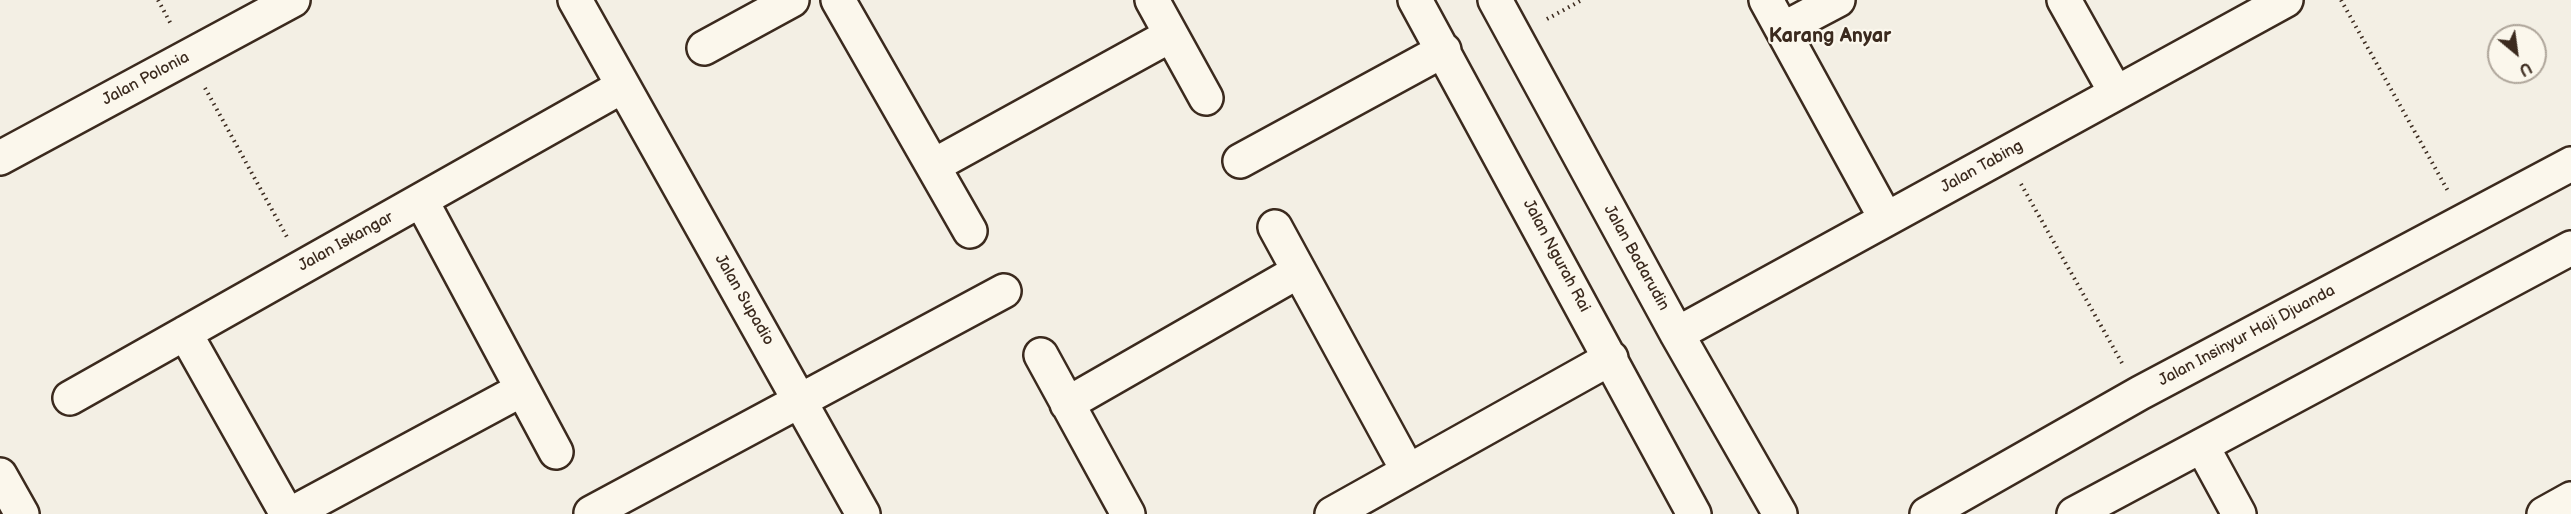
<!DOCTYPE html>
<html>
<head>
<meta charset="utf-8">
<style>
	body { margin:0 }
	#map { position:relative; width:2571px; height:514px; overflow:hidden; background:#f3efe4; font-family:"Balsamiq Sans",sans-serif }
	canvas { display:block }
	.north { position:absolute; left:2487px; top:24px; width:60px; height:60px; box-sizing:border-box; background:#fbf7ec; border:2px solid #aea59a; border-radius:50%; rotate:151deg; font-size:16px; font-weight:700; line-height:24px; text-align:center; color:#3b2a1e }
	.north::after { content:''; display:block; margin:auto; width:21px; height:27px; background:#3b2a1e; clip-path:polygon(50% 0,100% 100%,50% 72%,0 100%) }
</style>
</head>
<body>
<div id="map">
<canvas width="2571" height="514"></canvas>
<div class="north">U</div>
</div>
<script>
const ctx = document.querySelector('canvas').getContext('2d');
ctx.lineJoin = 'round';
function stroke(path, color, width, dash) { ctx.strokeStyle = color; ctx.lineWidth = width; ctx.lineCap = dash ? 'butt' : 'round'; ctx.setLineDash(dash || []); ctx.stroke(path); }
function label(font, color, halo, rows, align = 'center') {
  ctx.font = font + ' "Balsamiq Sans",sans-serif'; ctx.lineWidth = 4.5; ctx.setLineDash([]); ctx.textBaseline = 'middle'; ctx.strokeStyle = halo; ctx.fillStyle = color; for (const [text, x, y, turn = 0] of rows) {
    ctx.save(); ctx.translate(x, y); ctx.rotate((+turn || 0) * Math.PI / 180); ctx.textAlign = isNaN(turn) ? turn : align; if (halo) ctx.strokeText(text, 0, 0); ctx.fillText(text, 0, 0); ctx.restore();
  }
}
const path = new Path2D(`
	M158,0L172,26
	M2341,0L2448,191
	M1547,19L1582,0
	M205,88L287,237
	M2021,184L2122,363`);
const minor = new Path2D(`
	M575,0L863,514
	M838,0L970,231
	M1152,0L1206,98
	M1415,0L1694,514
	M1495,0L1677,334L1780,514
	M1766,0L1886,219
	M2064,0L2116,93
	M1783,29L1838,0
	M704,48L792,0
	M0,158L293,0
	M1240,161L1444,50
	M933,166L1171,35
	M421,200L556,452
	M1275,227L1408,471
	M185,333L287,514
	M1677,334L2286,0
	M1041,355L1128,514
	M70,398L623,86
	M1067,404L1299,271
	M2202,446L2239,514
	M0,475L22,514
	M591,513L1004,291
	M291,514L521,390
	M1332,514L1611,358
	M2544,514L2571,499`);
const secondary = new Path2D(`
	M1927,514L2140,393L2571,164
	M2074,514L2571,248`);
const streetNames = [
	["Jalan Polonia",146,79,-28],
	["Jalan Tabing",1982,167,-29],
	["Jalan Iskangar",346,242,-29],
	["Jalan Ngurah Rai",1556,256,62],
	["Jalan Badarudin",1636,258,61],
	["Jalan Supadio",744,300,60],
	["Jalan Insinyur Haji Djuanda",2247,336,-28]
];
const quarterNames = [
	["Karang Anyar",1830,37]
];
stroke(minor, '#3b2a1e', 38);
stroke(secondary, '#3b2a1e', 38);
stroke(path, '#3b2a1e', 4, [1.5, 4.5]);
stroke(minor, '#fbf7ec', 33);
stroke(secondary, '#fbf7ec', 33);
label('16px', '#3b2a1e', '#fbf7ec', streetNames);
label('bold 20px', '#3b2a1e', '#fbf7ec', quarterNames);
</script>
</body>
</html>
